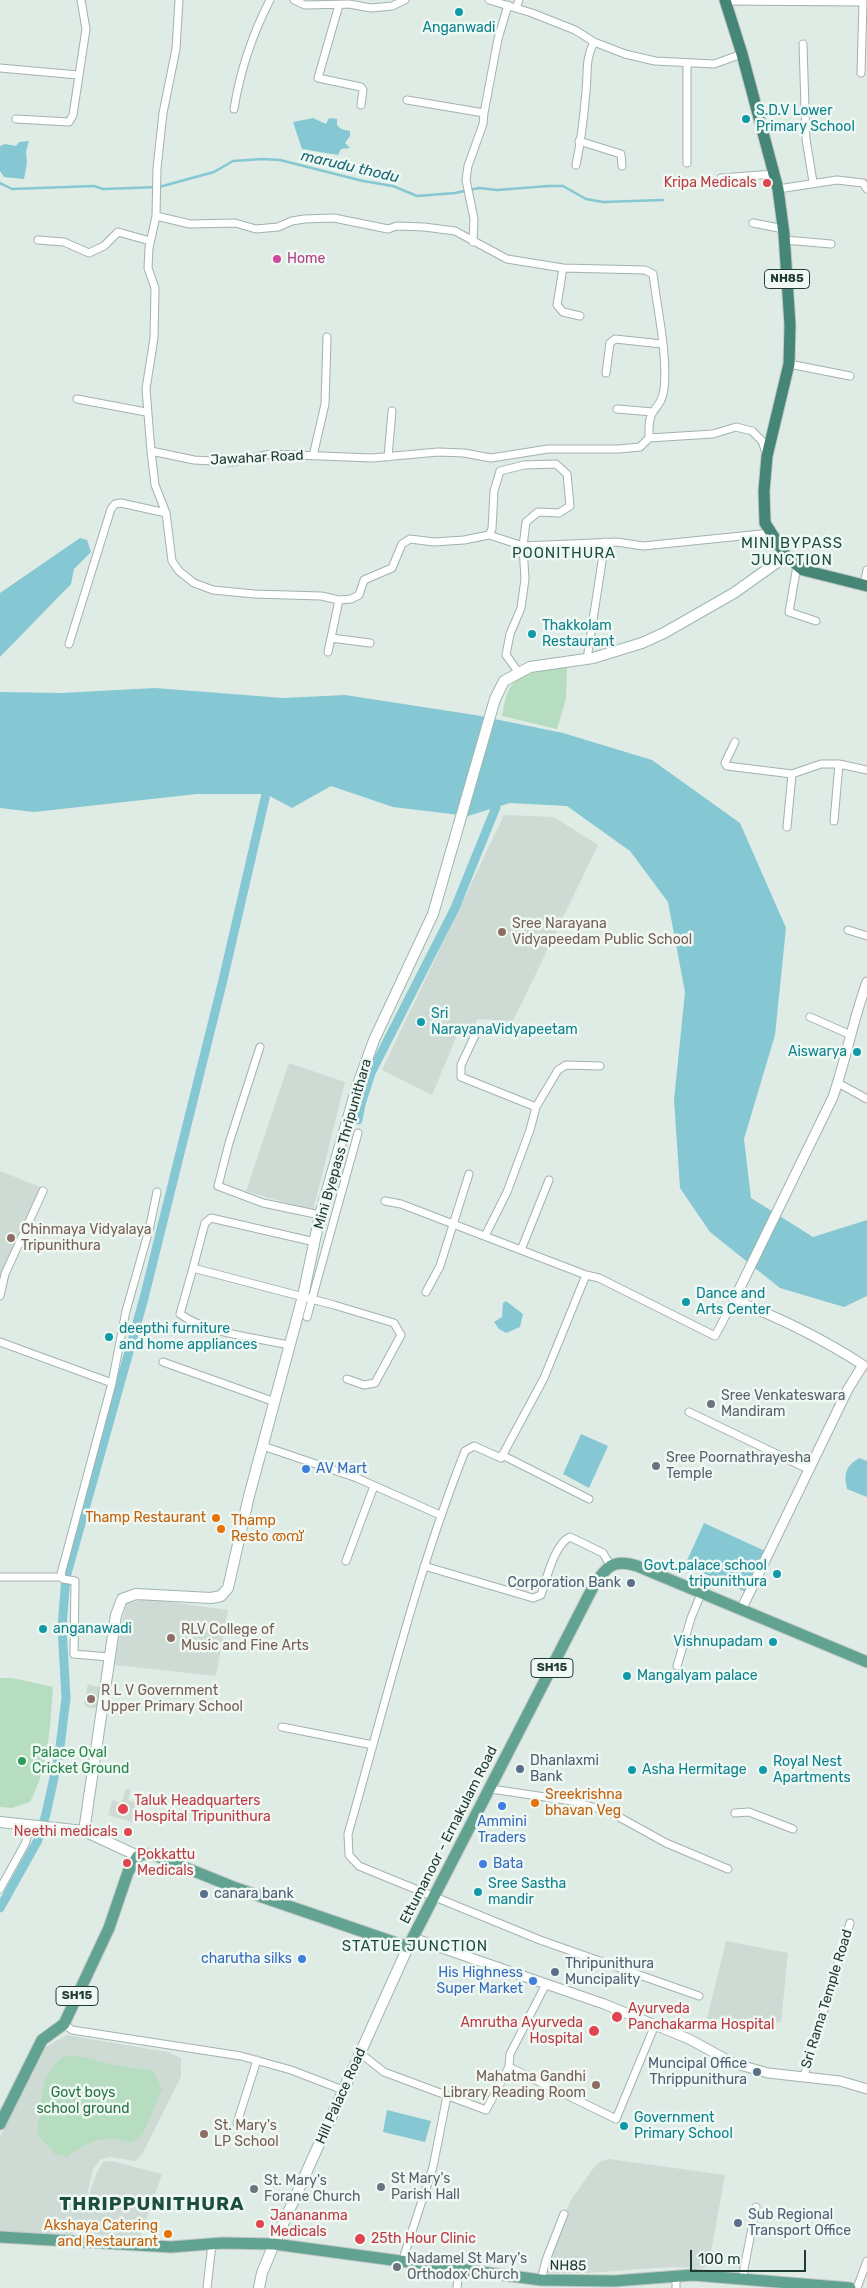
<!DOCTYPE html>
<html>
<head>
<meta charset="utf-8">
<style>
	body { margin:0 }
	#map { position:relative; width:867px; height:2288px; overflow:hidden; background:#dfebe5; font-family:Rubik,sans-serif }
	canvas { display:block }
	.scale { position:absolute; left:690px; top:2250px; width:116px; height:22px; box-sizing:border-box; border:2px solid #203b34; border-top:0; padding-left:6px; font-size:15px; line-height:18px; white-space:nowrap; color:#203b34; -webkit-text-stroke:4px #f0f8f3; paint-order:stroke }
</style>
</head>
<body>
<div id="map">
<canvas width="867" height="2288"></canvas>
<div class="scale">100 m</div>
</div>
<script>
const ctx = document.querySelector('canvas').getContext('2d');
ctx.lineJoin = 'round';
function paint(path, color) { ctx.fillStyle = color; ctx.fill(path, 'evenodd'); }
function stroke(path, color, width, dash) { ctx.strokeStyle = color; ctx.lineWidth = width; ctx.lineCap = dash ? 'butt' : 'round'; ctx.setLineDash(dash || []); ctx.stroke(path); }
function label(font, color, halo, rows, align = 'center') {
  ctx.font = font + ' Rubik,"Noto Sans Malayalam",sans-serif'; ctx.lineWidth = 5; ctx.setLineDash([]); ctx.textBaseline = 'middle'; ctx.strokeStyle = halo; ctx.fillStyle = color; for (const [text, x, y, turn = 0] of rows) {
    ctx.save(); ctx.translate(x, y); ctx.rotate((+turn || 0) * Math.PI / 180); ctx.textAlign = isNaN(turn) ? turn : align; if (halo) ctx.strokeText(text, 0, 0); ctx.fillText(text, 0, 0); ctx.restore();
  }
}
const built = new Path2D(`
	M504,815L554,817L598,845L513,1021L478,1019L468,1036L458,1033L432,1095L382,1070Z
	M289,1063L345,1082L313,1211L246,1191Z
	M0,1171L45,1189L0,1287Z
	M148,1599L228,1610L216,1676L114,1665L126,1603Z
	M88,1684L99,1687L98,1705L95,1708L86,1707L84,1704Z
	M126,1789L131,1790L128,1800L138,1803L132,1822L108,1815L112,1800L121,1803Z
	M726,1941L788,1953L781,2022L707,2019Z
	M67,2035L167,2052L181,2058V2077L143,2153L135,2161L110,2157L101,2159L93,2169L84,2209L97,2172L103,2162L111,2161L162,2174L139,2240L77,2232L80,2223L72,2235L0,2232V2137L46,2047Z
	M609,2159L725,2175L710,2258L704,2268L670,2267L588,2273H546L554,2242L571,2200L595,2166L601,2161Z`);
const green = new Path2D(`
	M567,668L566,699L557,729L502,716C504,706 505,695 511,686C523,672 550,668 567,668Z
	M0,1678H12L53,1687C50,1726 49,1767 30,1802L12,1808L0,1807Z
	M64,2056H78L114,2065L149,2070L155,2073L162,2089L143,2134L131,2143C110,2133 83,2142 68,2157L54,2154C51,2146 44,2144 40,2137C36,2129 38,2123 40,2114C44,2086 39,2077 64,2056Z`);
const water = new Path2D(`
	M313,118L326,124L329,118L337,119V125L341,129L350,131V136L345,143L350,148L341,149L338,155L302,149L293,122Z
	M29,141L26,152L27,163L24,179L4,177L0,171V146L5,144L16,146L19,142Z
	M80,538L87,540L91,552L74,569L71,584L0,657V593Z
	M155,688L283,698L345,695L475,715L563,733L652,760L740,823L786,928L775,1035L744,1139L751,1198L813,1237L867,1220V1296L844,1307L780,1288L710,1232L680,1188L674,1100L685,992L668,902L630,851L567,806L510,803L468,816L393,807L331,786L292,808L266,794H197L34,812L0,808V692L61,693Z
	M506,1301L523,1314L520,1327L506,1333L499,1329L494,1322L502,1317L503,1303Z
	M581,1434L608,1446L589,1488L563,1474Z
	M859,1458L867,1461V1497L847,1489C844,1473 845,1467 859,1458Z
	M704,1523L765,1551L746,1592L685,1565Z
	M387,2110L431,2121L425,2142L383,2132Z`);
const stream = new Path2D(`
	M0,183L12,189L94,186L103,189L159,187L214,172L233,161L262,159L280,160L363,181L393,186L417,196L455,193L479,188L497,190L548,186H563L586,199L603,202L663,200`);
const canal = new Path2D(`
	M358,1120L361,1104L371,1073L455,908L496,807
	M0,1908L38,1840L46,1814L59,1755L66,1698L62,1627L66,1577L144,1298L223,980L266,794`);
const minor = new Path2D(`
	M179,0L176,49L163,113L157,168L156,216L149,248L148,268L155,288L154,338L146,389L151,451L194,460L232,462L271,454L372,458L438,452L464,453L491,458L548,449H619L640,447L649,438L713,434L736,427L752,431L762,441L766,453
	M294,0L305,5L349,4L371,8L392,6L405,0
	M489,0L532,13L575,30L594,42L625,54L655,61L714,64L742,54
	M725,1L863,2L861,73
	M339,5L318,78L361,87L363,90L361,105
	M516,8L519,0
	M803,44L806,139L813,182
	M0,68L78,75
	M407,100L484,113L483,124L468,166L466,180L474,219L473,242
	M234,109C240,72 253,33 270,0
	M484,113L498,39L508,5
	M16,119L69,122L73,115L86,29L81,0
	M579,141L621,154L622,166
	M687,163V64
	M576,165C581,141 584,116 586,91C588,73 585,59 594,42
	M721,178L774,174
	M778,189L837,180L863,183L867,189
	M156,216L190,224L235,223L256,229L278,227L292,221L304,219L334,218L388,229L397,226L424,227L455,231L507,259L563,268L645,270L653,274C657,308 668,355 664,389C662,401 660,402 653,412C648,419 649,430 649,438
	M753,223L784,229
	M38,240L64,242L89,253L104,246L118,232L150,241
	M785,240L831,244
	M563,268L557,305L563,312L580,316
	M789,364L850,376
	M606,373L610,343L615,339L662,344
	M77,399L146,412
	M617,409L653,412
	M151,451L155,485L166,513L172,561L179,571L194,583L213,590L254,594L321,596L339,600L351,599L359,595L364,580L392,568L402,544L410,539L434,542L464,540L489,535L492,529L494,491L500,471L524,465L556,464L567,474L570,506L559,513L538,512L526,522L523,546L525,579L521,608L510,634L506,655L519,673
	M313,456L325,404L327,337
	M388,457L392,411
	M489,535L523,546L617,542L643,546L771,533
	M797,566L789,612L816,621
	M864,585L867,570
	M331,638L370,643
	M69,644L111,509L115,504L121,503L166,513
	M328,652L339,600
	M587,659L605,542
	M735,742L725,763L727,766L792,774L821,764H839L867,770
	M834,821L839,764
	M787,827L792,774
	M848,930L867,936
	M810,1017L851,1035
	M477,1031L461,1065V1077L536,1107
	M260,1047L229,1143L218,1186L263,1203L320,1215
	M838,1083L867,1099
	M385,1201L401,1204L586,1275
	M485,1236L507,1192L530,1130L536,1107L558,1070L566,1065L600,1066
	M521,1250L549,1180
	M193,1268L205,1223L211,1218L315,1242
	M426,1292L440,1266L469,1174
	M0,1296L5,1274L43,1191
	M307,1317L358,1133
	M0,1342L112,1383L61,1574L63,1579L75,1581L74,1654L109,1657
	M289,1345C257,1338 206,1333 180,1314L193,1268L334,1305L394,1323L401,1335L375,1383L364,1385L347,1379
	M163,1362L275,1402
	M112,1383L126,1311L149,1230L157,1192
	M689,1412L808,1469
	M263,1446L357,1478L440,1515
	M502,1455L589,1499
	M346,1561L374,1486
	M424,1566L533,1598L541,1595C546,1580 555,1543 570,1537L603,1553L610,1565
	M0,1577H61
	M677,1666L691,1618L701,1594
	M282,1727L373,1745
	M491,1789L572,1801L610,1812L666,1843L728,1869
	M735,1813L749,1812L793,1829
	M0,1889L25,1844L31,1825
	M699,1996L540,1940L359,1866L349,1855L348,1834C385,1705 416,1575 465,1451L474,1446L501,1458L544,1378L586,1275L599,1278L715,1336L734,1300
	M64,2024L72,2030L241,2056L291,2070L343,2090
	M360,2053L384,2072L486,2110L509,2067L616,2119L655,2025
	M509,2067L510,2054L546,1984
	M804,2076L850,1923
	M237,2123L257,2060
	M402,2262L433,2167L447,2096
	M742,2279L756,2207
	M541,2280L546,2260L564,2214
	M207,2288L212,2244
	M457,2288L459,2270
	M676,2288V2276
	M857,2288L867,2261`);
const tertiary = new Path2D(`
	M741,1610L848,1389L863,1365C823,1339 778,1317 734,1300L833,1097C846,1059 853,1020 867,982
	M413,1938L604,2004L689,2039L733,2063L768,2073L840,2081L867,2089`);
const secondary = new Path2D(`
	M0,1822L84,1831L138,1856
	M84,1831L116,1615L122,1599L136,1594L211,1598L221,1596L228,1588L249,1496L303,1296L320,1215L357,1087L374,1040L433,914L495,699L504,681L530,667L593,658L642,643L664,633L734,593L786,556
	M259,2288L262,2273L274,2244L408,1947`);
const primary = new Path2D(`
	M0,2124L42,2040L64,2024L109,1928L128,1872L138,1856L145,1854L154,1855L236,1888L408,1947L593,1587C606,1567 613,1558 637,1566L867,1662
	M0,2237L171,2247L222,2243L274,2244L541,2280L614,2281L693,2275L850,2288`);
const trunk = new Path2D(`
	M725,0L742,54L778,189L784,234L790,325L789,364L767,456L764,491L765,523L786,556L803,570L867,586`);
const markers = [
	[459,12,5,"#0f9aa8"],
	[746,119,5,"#0f9aa8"],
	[767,183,5,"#e0444e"],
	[277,259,5,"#d1479c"],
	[532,634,5,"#0f9aa8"],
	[502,932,5,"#8d6e63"],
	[421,1022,5,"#0f9aa8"],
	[857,1052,5,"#0f9aa8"],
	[11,1238,5,"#8d6e63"],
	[686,1302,5,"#0f9aa8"],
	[109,1337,5,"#0f9aa8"],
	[711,1404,5,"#6b7280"],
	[656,1466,5,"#6b7280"],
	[306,1469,5,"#3f7fe0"],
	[216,1518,5,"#e8710a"],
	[221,1529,5,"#e8710a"],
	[777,1574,5,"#0f9aa8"],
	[631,1583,5,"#5c6f8a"],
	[43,1629,5,"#0f9aa8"],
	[171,1638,5,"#8d6e63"],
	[773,1642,5,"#0f9aa8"],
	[627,1676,5,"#0f9aa8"],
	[91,1699,5,"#8d6e63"],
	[22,1761,5,"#2e9e5b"],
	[520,1769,5,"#5c6f8a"],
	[632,1770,5,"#0f9aa8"],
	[763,1770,5,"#0f9aa8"],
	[535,1803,5,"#e8710a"],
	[502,1806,5,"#3f7fe0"],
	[123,1809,6,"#e0444e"],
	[128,1832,5,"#e0444e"],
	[127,1863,5,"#e0444e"],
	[483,1864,5,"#3f7fe0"],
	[478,1892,5,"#0f9aa8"],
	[204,1894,5,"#5c6f8a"],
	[302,1959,5,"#3f7fe0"],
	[555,1972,5,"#5c6f8a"],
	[533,1981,5,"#3f7fe0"],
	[617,2017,6,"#e0444e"],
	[594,2031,6,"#e0444e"],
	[757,2072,5,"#5c6f8a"],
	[596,2085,5,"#8d6e63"],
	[624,2126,5,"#0f9aa8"],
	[204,2134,5,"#8d6e63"],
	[381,2187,5,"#6b7280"],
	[254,2189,5,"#6b7280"],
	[738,2223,5,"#5c6f8a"],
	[260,2224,5,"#e0444e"],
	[168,2234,5,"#e8710a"],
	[360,2239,6,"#e0444e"],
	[397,2267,5,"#6b7280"]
];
const shields = [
	[787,279,45],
	[552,1668,42],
	[77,1996,42]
];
const shieldNames = [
	["NH85",787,279],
	["SH15",552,1668],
	["SH15",77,1996]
];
const cultureNames = [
	["Anganwadi",459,28,"center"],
	["S.D.V Lower",756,111],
	["Primary School",756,127],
	["Thakkolam",542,626],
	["Restaurant",542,642],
	["Sri",431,1014],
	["NarayanaVidyapeetam",431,1030],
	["Aiswarya",847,1052,"right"],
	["Dance and",696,1294],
	["Arts Center",696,1310],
	["deepthi furniture",119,1329],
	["and home appliances",119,1345],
	["Govt.palace school",767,1566,"right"],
	["tripunithura",767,1582,"right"],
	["anganawadi",53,1629],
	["Vishnupadam",763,1642,"right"],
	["Mangalyam palace",637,1676],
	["Royal Nest",773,1762],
	["Apartments",773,1778],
	["Asha Hermitage",642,1770],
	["Sree Sastha",488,1884],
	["mandir",488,1900],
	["Government",634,2118],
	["Primary School",634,2134]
];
const healthNames = [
	["Kripa Medicals",757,183,"right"],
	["Taluk Headquarters",134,1801],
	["Hospital Tripunithura",134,1817],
	["Neethi medicals",118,1832,"right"],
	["Pokkattu",137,1855],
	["Medicals",137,1871],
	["Ayurveda",628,2009],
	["Panchakarma Hospital",628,2025],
	["Amrutha Ayurveda",583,2023,"right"],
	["Hospital",583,2039,"right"],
	["Janananma",270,2216],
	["Medicals",270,2232],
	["25th Hour Clinic",371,2239]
];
const hotelNames = [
	["Home",287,259]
];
const streetNames = [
	["Jawahar Road",257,458,-3],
	["Mini Byepass Thripunithara",343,1144,-74],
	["Ettumanoor - Ernakulam Road",449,1835,-63],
	["Sri Rama Temple Road",827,1999,-73],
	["Hill Palace Road",341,2096,-66],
	["NH85",568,2266,1]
];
const educationNames = [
	["Sree Narayana",512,924],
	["Vidyapeedam Public School",512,940],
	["Chinmaya Vidyalaya",21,1230],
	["Tripunithura",21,1246],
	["RLV College of",181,1630],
	["Music and Fine Arts",181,1646],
	["R L V Government",101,1691],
	["Upper Primary School",101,1707],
	["Mahatma Gandhi",586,2077,"right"],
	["Library Reading Room",586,2093,"right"],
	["St. Mary's",214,2126],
	["LP School",214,2142]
];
const worshipNames = [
	["Sree Venkateswara",721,1396],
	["Mandiram",721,1412],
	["Sree Poornathrayesha",666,1458],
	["Temple",666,1474],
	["St Mary's",391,2179],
	["Parish Hall",391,2195],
	["St. Mary's",264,2181],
	["Forane Church",264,2197],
	["Nadamel St Mary's",407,2259],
	["Orthodox Church",407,2275]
];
const shopNames = [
	["AV Mart",316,1469],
	["Ammini",502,1822,"center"],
	["Traders",502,1838,"center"],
	["Bata",493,1864],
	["charutha silks",292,1959,"right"],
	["His Highness",523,1973,"right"],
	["Super Market",523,1989,"right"]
];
const foodNames = [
	["Thamp Restaurant",206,1518],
	["Thamp",231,1521,"left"],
	["Resto തമ്പ്",231,1537,"left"],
	["Sreekrishna",545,1795,"left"],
	["bhavan Veg",545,1811,"left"],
	["Akshaya Catering",158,2226],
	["and Restaurant",158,2242]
];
const serviceNames = [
	["Corporation Bank",621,1583,"right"],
	["Dhanlaxmi",530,1761],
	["Bank",530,1777],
	["canara bank",214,1894],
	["Thripunithura",565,1964],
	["Muncipality",565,1980],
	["Muncipal Office",747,2064,"right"],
	["Thrippunithura",747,2080,"right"],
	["Sub Regional",748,2215],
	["Transport Office",748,2231]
];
const leisureNames = [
	["Palace Oval",32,1753],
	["Cricket Ground",32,1769]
];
const parkNames = [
	["Govt boys",83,2093],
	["school ground",83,2109]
];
const waterNames = [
	["marudu thodu",350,167,13]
];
const neighbourhoodNames = [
	["MINI BYPASS",792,544],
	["JUNCTION",792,561],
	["POONITHURA",564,554],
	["STATUE JUNCTION",415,1947]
];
const districtNames = [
	["THRIPPUNITHURA",152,2205]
];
paint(built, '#cddbd4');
paint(green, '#b7ddc1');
paint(water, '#85c8d3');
stroke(stream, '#85c8d3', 2.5);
stroke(canal, '#85c8d3', 9);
stroke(minor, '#a2b3ac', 9);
stroke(tertiary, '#a2b3ac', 11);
stroke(secondary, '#9eb7ad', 12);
stroke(primary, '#c1c8c6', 13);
stroke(trunk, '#c1c8c6', 13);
stroke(minor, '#fff', 7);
stroke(tertiary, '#fff', 9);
stroke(secondary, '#fff', 10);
stroke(primary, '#62a291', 11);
stroke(trunk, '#468676', 11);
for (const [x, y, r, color] of markers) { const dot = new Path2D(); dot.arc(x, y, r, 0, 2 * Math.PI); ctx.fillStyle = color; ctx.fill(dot); stroke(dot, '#f0f8f3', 2); }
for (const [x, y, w] of shields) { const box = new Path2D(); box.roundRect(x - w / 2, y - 9.5, w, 19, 4); ctx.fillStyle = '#f0f8f3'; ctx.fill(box); stroke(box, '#203b34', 1); }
label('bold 12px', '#203b34', null, shieldNames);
label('14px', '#0d838f', '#f0f8f3', cultureNames, 'left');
label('14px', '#be3a42', '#f0f8f3', healthNames, 'left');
label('14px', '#b23c85', '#f0f8f3', hotelNames, 'left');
label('14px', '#203b34', '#f0f8f3', streetNames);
label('14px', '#785e54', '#f0f8f3', educationNames, 'left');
label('14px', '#5b616d', '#f0f8f3', worshipNames, 'left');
label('14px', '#366cbe', '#f0f8f3', shopNames, 'left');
label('14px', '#c56008', '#f0f8f3', foodNames, 'right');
label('14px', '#4e5e75', '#f0f8f3', serviceNames, 'left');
label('14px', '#27864d', '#f0f8f3', leisureNames, 'left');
label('14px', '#297344', '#f0f8f3', parkNames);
label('italic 15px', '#186a79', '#f0f8f3', waterNames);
ctx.letterSpacing = '1px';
label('15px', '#1b4e41', '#f0f8f3', neighbourhoodNames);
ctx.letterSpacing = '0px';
ctx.letterSpacing = '1px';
label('bold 19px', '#1b4e41', '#f0f8f3', districtNames);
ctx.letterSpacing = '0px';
</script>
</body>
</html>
